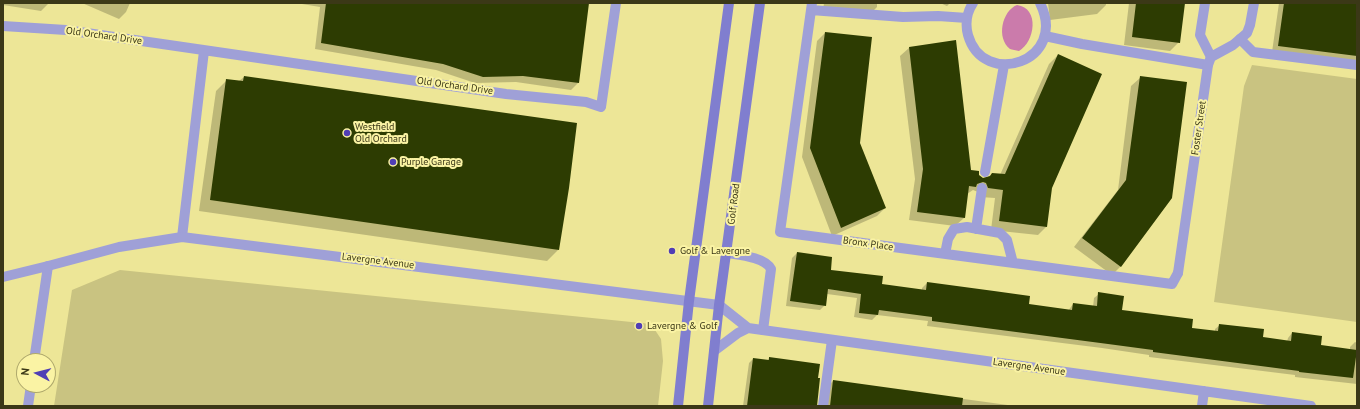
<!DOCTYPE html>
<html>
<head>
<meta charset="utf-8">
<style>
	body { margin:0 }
	#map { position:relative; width:1360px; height:409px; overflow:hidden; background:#ede697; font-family:"PT Sans",sans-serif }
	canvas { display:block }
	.frame { position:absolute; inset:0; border:4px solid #3b3817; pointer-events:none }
	.north { position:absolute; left:16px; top:353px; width:40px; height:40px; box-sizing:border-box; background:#faf3a4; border:1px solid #aea86c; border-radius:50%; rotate:277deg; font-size:11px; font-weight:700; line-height:16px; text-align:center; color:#3b3817 }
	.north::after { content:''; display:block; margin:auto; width:14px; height:18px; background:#503eb5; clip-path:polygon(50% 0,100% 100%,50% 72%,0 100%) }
</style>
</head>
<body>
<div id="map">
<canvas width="1360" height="409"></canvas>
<div class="frame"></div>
<div class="north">N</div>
</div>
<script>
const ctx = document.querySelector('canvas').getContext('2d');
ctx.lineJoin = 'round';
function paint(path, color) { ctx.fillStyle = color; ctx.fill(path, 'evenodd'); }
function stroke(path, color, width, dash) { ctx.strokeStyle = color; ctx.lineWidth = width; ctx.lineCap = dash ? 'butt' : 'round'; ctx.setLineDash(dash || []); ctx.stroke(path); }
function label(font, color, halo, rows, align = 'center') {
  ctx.font = font + ' "PT Sans",sans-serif'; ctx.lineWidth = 4; ctx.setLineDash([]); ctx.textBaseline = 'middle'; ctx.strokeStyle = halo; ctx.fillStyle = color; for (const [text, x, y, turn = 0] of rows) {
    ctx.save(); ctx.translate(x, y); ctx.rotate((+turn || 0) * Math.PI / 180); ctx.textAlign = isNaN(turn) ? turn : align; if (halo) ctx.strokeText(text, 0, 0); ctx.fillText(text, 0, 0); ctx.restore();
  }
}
const green = new Path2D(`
	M1252,65L1357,79V322L1214,302L1244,86Z
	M120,270L651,324L661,339L663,361L658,406H54L72,290Z`);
const water = new Path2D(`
	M1017,5C1040,8 1035,42 1019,51C1016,50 1012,50 1010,49C996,38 1002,11 1017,5Z`);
const shadow = new Path2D(`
	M3,3H49L41,11L3,5Z
	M82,3H130L126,12L119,19Z
	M296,3H588L578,83L571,90L516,82L475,83L436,70L315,49L320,7Z
	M824,3H877V7L868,16L823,10Z
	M940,3H950L947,6Z
	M1048,3H1106V5L1097,14L1050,20Z
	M1129,3H1184L1179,42L1170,51L1124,45Z
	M1279,3H1357V64L1272,52Z
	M825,33L859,143L885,208L877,216L832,236L802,157L817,41Z
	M955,42L970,171L984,180L992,174L1000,175L1049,64L1058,55L1046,227L1038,235L991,230L995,198L980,197L978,192L973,190L967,194L964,218L955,226L909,220L915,179L900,56L909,48Z
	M244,77L558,250L547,261L199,211L216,91L227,80L239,81Z
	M1140,78L1172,198L1120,267L1112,275L1074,247L1118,190L1131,86Z
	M797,253L830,271L881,285L922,290V288L927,283L1028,305L1068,311L1073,304L1093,307L1094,298L1099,294L1121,311L1190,328L1215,332V329L1220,325L1262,338L1287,342L1288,338L1292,333L1320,346L1350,350V347L1355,342L1357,343V384L1295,377V375L1149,357V355L1102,348L927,326L928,321L877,315L872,320L854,317L857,298L827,294L825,305L820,310L786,306L792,258Z
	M769,358L816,406H743L749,363L753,359L767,361Z
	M833,381L1015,406H826L829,385Z`);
const building = new Path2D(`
	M326,3H589L579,83L523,76L483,77L443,64L321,43Z
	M1136,3H1185L1180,43L1132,37Z
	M1284,3H1357V56L1278,46Z
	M825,32L872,37L860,143L886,208L841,228L810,148Z
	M956,40L971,170L979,171V175L983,178L990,176L992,173L1005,174L1058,54L1102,74L1052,188L1047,227L999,221L1003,190L988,188L986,183L983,182L977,184L976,187L969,186L965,218L917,212L923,169L909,47Z
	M244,76L577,123L569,188L559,250L210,200L226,79L243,81Z
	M1140,76L1187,82L1172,198L1121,267L1082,238L1126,180Z
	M797,252L832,257L831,270L883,276L882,284L926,290L927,282L994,291L1030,296L1029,304L1072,310L1073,303L1097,306L1098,292L1124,296L1122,310L1193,319L1192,328L1218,331L1219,324L1264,329L1263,337L1291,341L1292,332L1322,336L1321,345L1357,350L1353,378L1299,372V371L1153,352V350L1108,344L932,321V317L879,310L878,315L859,313L861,294L828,289L826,306L790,301Z
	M769,357L820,364L818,378H820L817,406H747L753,358L769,360Z
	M833,380L963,398L962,406H830Z`);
const service = new Path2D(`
	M812,3L780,232L1172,284L1178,273
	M973,3C967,12 965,24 968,35C983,89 1069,62 1040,3
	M1205,3L1200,35L1211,57
	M811,10L903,17L938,16L967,18
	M3,26L66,30L506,94L586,102L601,107L616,3
	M1045,36L1082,44L1208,65
	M1240,39L1253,52L1357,65
	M985,172L1004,65
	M976,229L982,188
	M182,237L204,51
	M727,253C739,255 765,257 771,269L763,330
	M945,254L948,239L954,229L967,227L1000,233L1007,240L1013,263
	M34,361L48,266
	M28,406L31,385
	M823,406L832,340`);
const minor = new Path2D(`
	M1178,273L1208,65L1211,57L1233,45L1247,33L1250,25L1254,3
	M719,305L748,328L1311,406
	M714,351L738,333L748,328
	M1202,406L1204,391`);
const tertiary = new Path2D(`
	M3,277L48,266L119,247L182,237L719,305`);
const secondary = new Path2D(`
	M678,406L689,301L729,3
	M708,406L719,305L760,3`);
const markers = [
	[347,133,4,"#503eb5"],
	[393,162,4,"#503eb5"],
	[672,251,4,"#503eb5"],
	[639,326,4,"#503eb5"]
];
const streetNames = [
	["Old Orchard Drive",104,36,8],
	["Old Orchard Drive",455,86,8],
	["Foster Street",1199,128,-82],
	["Golf Road",734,204,-83],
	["Bronx Place",868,244,8],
	["Lavergne Avenue",378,261,7],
	["Lavergne Avenue",1029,367,8]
];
const poiNames = [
	["Westfield",355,127],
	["Old Orchard",355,139],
	["Purple Garage",401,162],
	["Golf & Lavergne",680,251],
	["Lavergne & Golf",647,326]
];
paint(green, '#c9c381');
paint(water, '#cb7bab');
paint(shadow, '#0003');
paint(building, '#2d3c02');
stroke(service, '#9fa0d7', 10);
stroke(minor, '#9fa0d7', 10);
stroke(tertiary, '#9fa0d7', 10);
stroke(secondary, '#807ecf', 10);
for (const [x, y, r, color] of markers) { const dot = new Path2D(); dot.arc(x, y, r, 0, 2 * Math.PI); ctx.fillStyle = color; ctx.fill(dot); stroke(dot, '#faf3a4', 1.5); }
label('10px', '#3b3817', '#faf3a4', streetNames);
label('10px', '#3b3817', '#faf3a4', poiNames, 'left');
</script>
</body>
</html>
